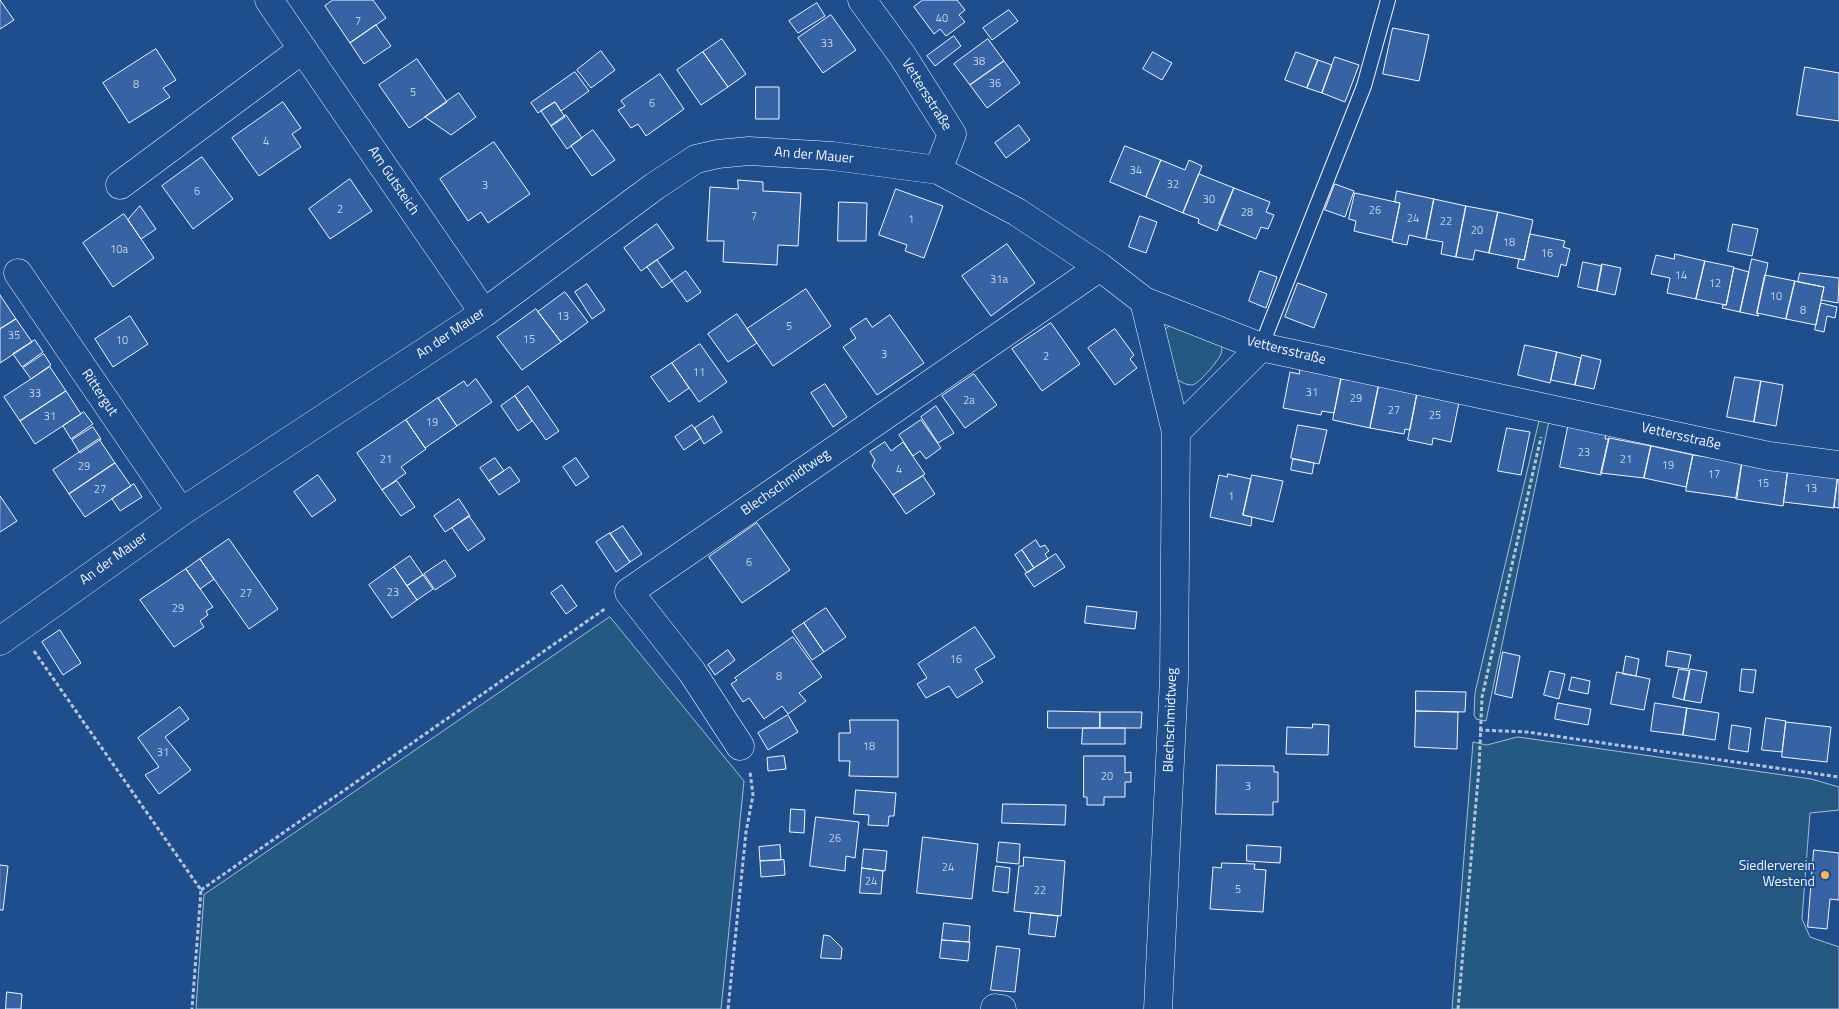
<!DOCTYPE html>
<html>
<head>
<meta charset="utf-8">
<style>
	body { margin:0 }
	canvas { display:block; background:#1f4e8c }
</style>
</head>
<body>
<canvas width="1839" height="1009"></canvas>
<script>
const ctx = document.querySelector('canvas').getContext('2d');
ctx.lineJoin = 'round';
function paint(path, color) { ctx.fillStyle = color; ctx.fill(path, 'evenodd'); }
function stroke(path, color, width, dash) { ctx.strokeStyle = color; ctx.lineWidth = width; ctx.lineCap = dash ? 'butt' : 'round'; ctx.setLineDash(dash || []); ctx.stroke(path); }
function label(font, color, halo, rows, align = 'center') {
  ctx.font = font + ' "Titillium Web",sans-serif'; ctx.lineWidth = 4; ctx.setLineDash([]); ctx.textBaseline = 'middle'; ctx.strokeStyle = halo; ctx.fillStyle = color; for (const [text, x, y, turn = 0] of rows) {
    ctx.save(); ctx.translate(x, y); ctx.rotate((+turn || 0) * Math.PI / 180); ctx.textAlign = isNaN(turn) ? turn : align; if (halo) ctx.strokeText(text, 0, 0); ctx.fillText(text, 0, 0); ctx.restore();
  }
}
const green = new Path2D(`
	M1175,322L1219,339C1221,344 1223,349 1221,354C1218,361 1198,385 1192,385C1185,385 1179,381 1174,377L1162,332Z
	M1540,418L1549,421L1486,721L1476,719L1474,715L1475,693Z
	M610,617L744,781L721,1009H196L204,895Z
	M1518,737L1811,779L1839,787V810L1810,813L1802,919L1810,937L1839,947V1009H1452L1473,742L1486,745Z`);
const building = new Path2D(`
	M0,0L14,20L0,29Z
	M333,0H373L386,18L350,43L325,6Z
	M923,0H957L965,10L959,15L965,22L946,36L940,29L934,34L914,7Z
	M817,3L825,16L798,33L789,21Z
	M1009,10L1018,21L992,40L983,28Z
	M831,15L856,50L823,73L798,38Z
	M376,25L391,46L364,64L350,43Z
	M1393,28L1429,35L1419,81L1383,74Z
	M954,36L961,46L935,66L927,56Z
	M722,39L746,74L728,87L703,52Z
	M988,39L1004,61L970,85L954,64Z
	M156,49L176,80L163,88L170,97L129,123L103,83Z
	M601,51L615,70L591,88L577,70Z
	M703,52L728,87L701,105L677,70Z
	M1153,52L1172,63L1162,80L1143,69Z
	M1296,52L1318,60L1307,88L1285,80Z
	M1335,57L1359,65L1345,102L1322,93Z
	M417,59L447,102L409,128L379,85Z
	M1318,60L1332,65L1322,93L1307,88Z
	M1004,61L1020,83L987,108L970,85Z
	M1805,67L1839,73V121L1797,115Z
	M575,72L589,91L561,111L555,102L538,113L531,103Z
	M660,74L684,109L646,136L638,124L631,128L618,110L625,106L621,101Z
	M756,87H779V119H756Z
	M459,93L476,117L451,135L425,117Z
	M283,102L301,128L292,134L301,147L259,176L232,138Z
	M555,102L565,117L551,126L541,111Z
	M566,115L582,138L567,149L551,126Z
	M1019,125L1030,140L1006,158L995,143Z
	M593,130L615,160L592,176L571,146Z
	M494,142L530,194L488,223L481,212L468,221L440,179Z
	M1125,146L1161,160L1146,197L1110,182Z
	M202,157L233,199L193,229L162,186Z
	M1161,160L1185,170L1189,160L1202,166L1183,213L1146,197Z
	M1199,174L1234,188L1217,231L1198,223L1199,219L1183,213Z
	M350,179L372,211L330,239L309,209Z
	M738,180L763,182V191L801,193L798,246L778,245L777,265L723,262L724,241H707L710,187L738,189Z
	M1335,184L1354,191L1345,217L1325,210Z
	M1234,188L1270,202L1266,212L1274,215L1268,229L1261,227L1256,239L1219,224Z
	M896,189L943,206L924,258L905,251L907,245L879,235Z
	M1397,191L1434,199L1426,239L1409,235L1407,245L1392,242L1400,203L1395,202Z
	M1355,193L1400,203L1392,240L1354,231L1356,221L1349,219Z
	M1434,199L1466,206L1456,257L1441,254L1443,242L1426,239Z
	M839,202L867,203L866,241H838Z
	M140,206L156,229L141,239L128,220Z
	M1466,206L1498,212L1489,253L1475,250L1473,260L1456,257Z
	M1498,212L1533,220L1524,260L1489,253Z
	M124,214L154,258L113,287L83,243Z
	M1140,216L1157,222L1146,253L1129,247Z
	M657,224L674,248L641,271L624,248Z
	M1733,224L1758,229L1752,256L1728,251Z
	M1530,234L1565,241L1563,247L1570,249L1566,266L1561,264L1558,277L1517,268L1519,259L1524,260Z
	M1007,244L1035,283L991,316L962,276Z
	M1675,254L1705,261L1696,299L1667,293L1670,278L1651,274L1656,255L1674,259Z
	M1752,259L1768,263L1757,313L1759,316L1740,312Z
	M657,260L672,281L662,288L647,267Z
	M1705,261L1734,267L1726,305L1696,299Z
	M1583,262L1602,266L1597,291L1578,287Z
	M1602,264L1621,268L1615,295L1597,291Z
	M1734,268L1749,272L1740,312L1722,308L1723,305H1726Z
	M686,271L701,292L687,302L672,281Z
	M1260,271L1277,277L1266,308L1249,301Z
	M1800,273L1839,278L1838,303L1821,300L1824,287L1798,282Z
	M1765,275L1795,281L1786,319L1757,313Z
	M1795,281L1824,287L1816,325L1786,319Z
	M1298,283L1327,294L1314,328L1285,317Z
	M587,284L605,310L592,319L575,292Z
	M806,289L831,326L773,366L747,329Z
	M565,292L588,322L561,342L538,312Z
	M0,295L16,319L0,329Z
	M1821,303L1837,307L1835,318L1827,316L1824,332L1815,330Z
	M536,309L561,342L522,370L497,337Z
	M737,314L757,343L728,362L708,334Z
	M890,315L924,363L877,395L843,347L856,338L850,329L866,318L872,327Z
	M130,316L148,344L113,367L95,339Z
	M16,319L32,342L0,363V329Z
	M1051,323L1080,364L1042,391L1012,349Z
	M1115,329L1134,355L1130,359L1137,368L1115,385L1088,348Z
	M35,340L43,352L22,367L13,354Z
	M700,344L727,382L699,402L672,363Z
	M1525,345L1557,352L1550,383L1518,375Z
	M1557,352L1581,358L1575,385L1551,380Z
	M44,354L51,365L31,379L23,368Z
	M1582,355L1601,360L1594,389L1575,385Z
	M672,363L689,388L669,402L651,377Z
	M50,367L66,391L20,421L4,397Z
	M1300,367L1342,375L1334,413L1322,411L1321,415L1283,408L1290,372L1299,374Z
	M974,374L997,405L965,428L942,396Z
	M1735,377L1761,381L1754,422L1727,417Z
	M476,379L492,402L457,426L438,398L464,381L467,386Z
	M1341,379L1379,384L1370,428L1333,420Z
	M1761,381L1783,385L1776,426L1754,422Z
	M825,384L847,417L833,427L811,393Z
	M1379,384L1417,394L1410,430L1405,429L1404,434L1370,428Z
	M528,386L559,431L546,440L515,396Z
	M66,391L81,414L35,444L20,421Z
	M1417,394L1459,402L1451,442L1433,438L1432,445L1408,440Z
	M515,396L532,421L518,431L501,406Z
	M438,398L457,426L425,448L406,420Z
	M936,406L954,433L938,443L921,417Z
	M84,412L93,424L71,439L63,426Z
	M713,416L722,432L704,444L695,428Z
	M406,420L426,449L401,467L406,473L382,490L357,453Z
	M921,420L941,448L926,459L920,451L913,456L899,435Z
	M692,425L701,438L684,450L675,437Z
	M1298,425L1327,430L1319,464L1291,458Z
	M93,427L101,439L80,453L72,440Z
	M1568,427L1606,434L1605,439H1609L1601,475L1560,467Z
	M1507,428L1530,432L1521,475L1498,471Z
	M1609,438L1651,446L1644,478L1601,473Z
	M99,439L115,463L69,494L53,470Z
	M885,442L891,451L903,442L925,474L893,495L872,466L875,460L870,452Z
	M1651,446L1693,455L1686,487L1644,478Z
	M1693,455L1742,462L1737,498L1686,491Z
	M495,458L504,471L489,481L480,468Z
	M576,458L589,477L576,486L563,467Z
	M1293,459L1314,463L1312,474L1291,470Z
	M115,463L131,486L85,517L69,494Z
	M1742,463L1788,469L1783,506L1736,499Z
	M510,467L520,481L499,495L489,481Z
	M1788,469L1838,475L1834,508L1784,502Z
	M1228,474L1251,479L1243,515L1252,517L1251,526L1210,517L1219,475L1227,477Z
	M318,475L336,500L312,517L294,492Z
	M1252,475L1283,481L1273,522L1243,515Z
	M1838,475H1839V508L1834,507Z
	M923,476L935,494L906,514L893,495Z
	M397,481L415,507L401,516L382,490Z
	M134,484L142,497L120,511L112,499Z
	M0,496L17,521L0,532Z
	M459,499L470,516L445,532L434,516Z
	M469,516L485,539L468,551L452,528Z
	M757,523L790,570L742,603L709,557Z
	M623,526L642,554L630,562L610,534Z
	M610,533L630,562L616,572L596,542Z
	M229,539L278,609L249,629L200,559Z
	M1036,540L1040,547L1045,545L1049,551L1045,554L1048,559L1034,568L1022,550Z
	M1022,550L1034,568L1027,573L1015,555Z
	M1056,554L1065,567L1034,587L1025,574Z
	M410,556L423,575L407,586L394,567Z
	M200,559L214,579L200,589L186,569Z
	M445,560L456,576L435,590L424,574Z
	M394,567L417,600L392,618L369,585Z
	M186,569L213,607L206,611L208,615L200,621L204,627L174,647L140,600Z
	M423,575L433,589L417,600L407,586Z
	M562,585L577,606L566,614L551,593Z
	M1087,606L1137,612L1135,629L1085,623Z
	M826,608L846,637L824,652L804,623Z
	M804,623L824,652L812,660L792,631Z
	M975,627L995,657L975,669L983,682L957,698L949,686L926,698L917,684L927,678L918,664Z
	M60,630L81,663L63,675L42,642Z
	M793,637L822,677L799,693L806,701L788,714L782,706L764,719L749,698L743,702L731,684L737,680L735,678Z
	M728,650L735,660L715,675L708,665Z
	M1668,651L1691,655L1688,669L1666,666Z
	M1503,652L1520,656L1512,698L1495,694Z
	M1626,656L1639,659L1636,676L1623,674Z
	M1679,669L1690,671L1684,700L1673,697Z
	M1690,669L1707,672L1701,703L1684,700Z
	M1742,669L1756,670L1753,693L1740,691Z
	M1550,671L1565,674L1559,699L1544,695Z
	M1617,672L1650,679L1644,710L1611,704Z
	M1572,677L1590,681L1588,694L1569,690Z
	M1416,691L1466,692L1465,712L1416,711Z
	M1558,703L1591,709L1588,725L1555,719Z
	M1655,703L1687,708L1683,735L1651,731Z
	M180,707L189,719L165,737L191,770L159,794L145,775L159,767L138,738Z
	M1687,708L1719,713L1715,740L1683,735Z
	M1048,711L1100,712V728H1048Z
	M1416,711L1458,712L1457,749L1415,747Z
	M1100,712H1142L1141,728H1100Z
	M788,715L798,732L768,750L758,733Z
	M1766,718L1786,721L1782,752L1762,750Z
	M850,720H898V777L849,776L850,761H839V733H850Z
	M1786,722L1831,727L1827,762L1782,757Z
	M1313,724L1329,725L1328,755L1286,754L1287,727L1312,728Z
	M1732,725L1751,728L1748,752L1729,749Z
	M1083,728H1125V744H1082Z
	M784,756L786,769L768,771L767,758Z
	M1084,756H1125V773L1131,772V782H1125V797H1104V805H1087V797H1084Z
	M1217,765L1274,766V772H1278V802H1273V815L1216,814Z
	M856,790L896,793L894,816H889L888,826L868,825L869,815L854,814Z
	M1003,804L1066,805L1065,825L1002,823Z
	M791,809L805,810L804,833L790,832Z
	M816,817L859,822L855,858L846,856L845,871L810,866Z
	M923,837L978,844L972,899L917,893Z
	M999,842L1020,844L1019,864L997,862Z
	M780,845L781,860L760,861L759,847Z
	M1247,845L1281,847L1280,863L1247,861Z
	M864,849L887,851L885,871L862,868Z
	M1814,850L1839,853V900L1830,899L1827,929L1808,927Z
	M1024,857L1065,861L1061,916L1014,911L1019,866H1023Z
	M784,860L785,875L761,877L760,861Z
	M1222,863L1255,864L1254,869L1266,870L1263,912L1210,909L1213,867L1221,868Z
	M0,865L8,866L3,910H0Z
	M996,866L1010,868L1008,893L993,891Z
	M862,868L883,871L881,894L860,893Z
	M1031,913L1058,916L1055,937L1029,934Z
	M944,923L970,926L969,942L942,940Z
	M824,935L830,936L842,948L841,959L821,958Z
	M942,940L970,942L968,961L940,958Z
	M997,946L1020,949L1015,992L991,990Z
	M7,992L22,994L21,1009H6Z`);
const path = new Path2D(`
	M34,651L201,890L192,1009
	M1479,730L1527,732L1839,777
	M201,890L606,608
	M728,1009L746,832L753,795L750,772
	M1458,1009L1479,768L1482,697L1541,437`);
const service = new Path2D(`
	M1261,347L1364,86L1388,0`);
const minor = new Path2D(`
	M269,0L484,313
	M862,0L902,55L952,134L938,170L1017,212L1100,267L1144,301L1261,347L1769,456L1839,465
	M120,185L303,49
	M18,273L181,512
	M1144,301L1176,432L1174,678L1158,1009
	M1176,432L1261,347
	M0,641L181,512L484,313L655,186L696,159L718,154L749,151L833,156L938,170
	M740,746L692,672L629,592L1100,267
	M995,1008L1002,1009`);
const markers = [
	[1825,875,5,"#ffb74d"]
];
const numberNames = [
	["40",942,19],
	["7",358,22],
	["33",827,44],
	["38",979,62],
	["36",995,84],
	["8",136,85],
	["5",413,93],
	["6",652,104],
	["4",266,142],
	["34",1136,171],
	["32",1173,185],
	["3",485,186],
	["6",197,192],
	["30",1209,200],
	["2",340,210],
	["26",1375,211],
	["28",1247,213],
	["7",754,217],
	["24",1413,219],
	["1",911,220],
	["22",1446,222],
	["20",1477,231],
	["18",1509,243],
	["10a",119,250],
	["16",1547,254],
	["14",1681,276],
	["31a",999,280],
	["12",1715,284],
	["10",1776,297],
	["8",1803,311],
	["13",563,317],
	["5",789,327],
	["35",14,336],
	["15",529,340],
	["10",122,341],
	["3",884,355],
	["2",1046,357],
	["11",699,373],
	["31",1312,393],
	["33",35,394],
	["29",1356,399],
	["2a",969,401],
	["27",1394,411],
	["25",1435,416],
	["31",50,417],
	["19",432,423],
	["23",1584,453],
	["21",386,460],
	["21",1626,460],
	["19",1668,466],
	["29",84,467],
	["4",899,470],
	["17",1714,475],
	["15",1763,484],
	["13",1811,489],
	["27",100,490],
	["1",1231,497],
	["6",749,563],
	["23",393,593],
	["27",246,594],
	["29",178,609],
	["16",956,660],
	["8",779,677],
	["18",869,747],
	["31",163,753],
	["20",1107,777],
	["3",1248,787],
	["26",835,839],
	["24",948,868],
	["24",871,882],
	["5",1238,890],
	["22",1040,891]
];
const streetNames = [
	["Vettersstraße",926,95,58],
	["An der Mauer",814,156,5],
	["Am Gutsteich",393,181,56],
	["An der Mauer",451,334,-34],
	["Vettersstraße",1286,351,14],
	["Rittergut",99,393,56],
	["Vettersstraße",1681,437,13],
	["Blechschmidtweg",786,483,-35],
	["An der Mauer",114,559,-36],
	["Blechschmidtweg",1171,720,-88]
];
const poiNames = [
	["Siedlerverein",1815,867],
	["Westend",1815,883]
];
paint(green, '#245a82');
stroke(green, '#a8bbd7', 1);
paint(building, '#3563a3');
stroke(building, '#f2f6ff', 1);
stroke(service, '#f2f6ff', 16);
stroke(minor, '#f2f6ff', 29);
stroke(path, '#b3c4dc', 3, [4, 2.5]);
stroke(service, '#1f4e8c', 14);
stroke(minor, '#1f4e8c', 28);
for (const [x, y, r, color] of markers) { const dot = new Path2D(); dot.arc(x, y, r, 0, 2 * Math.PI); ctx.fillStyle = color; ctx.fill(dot); stroke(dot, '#1f4e8c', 2); }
label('11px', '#c3d1e8', null, numberNames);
label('14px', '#f2f6ff', '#1f4e8c', streetNames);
label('14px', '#f2f6ff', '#1f4e8c', poiNames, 'right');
</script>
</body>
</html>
